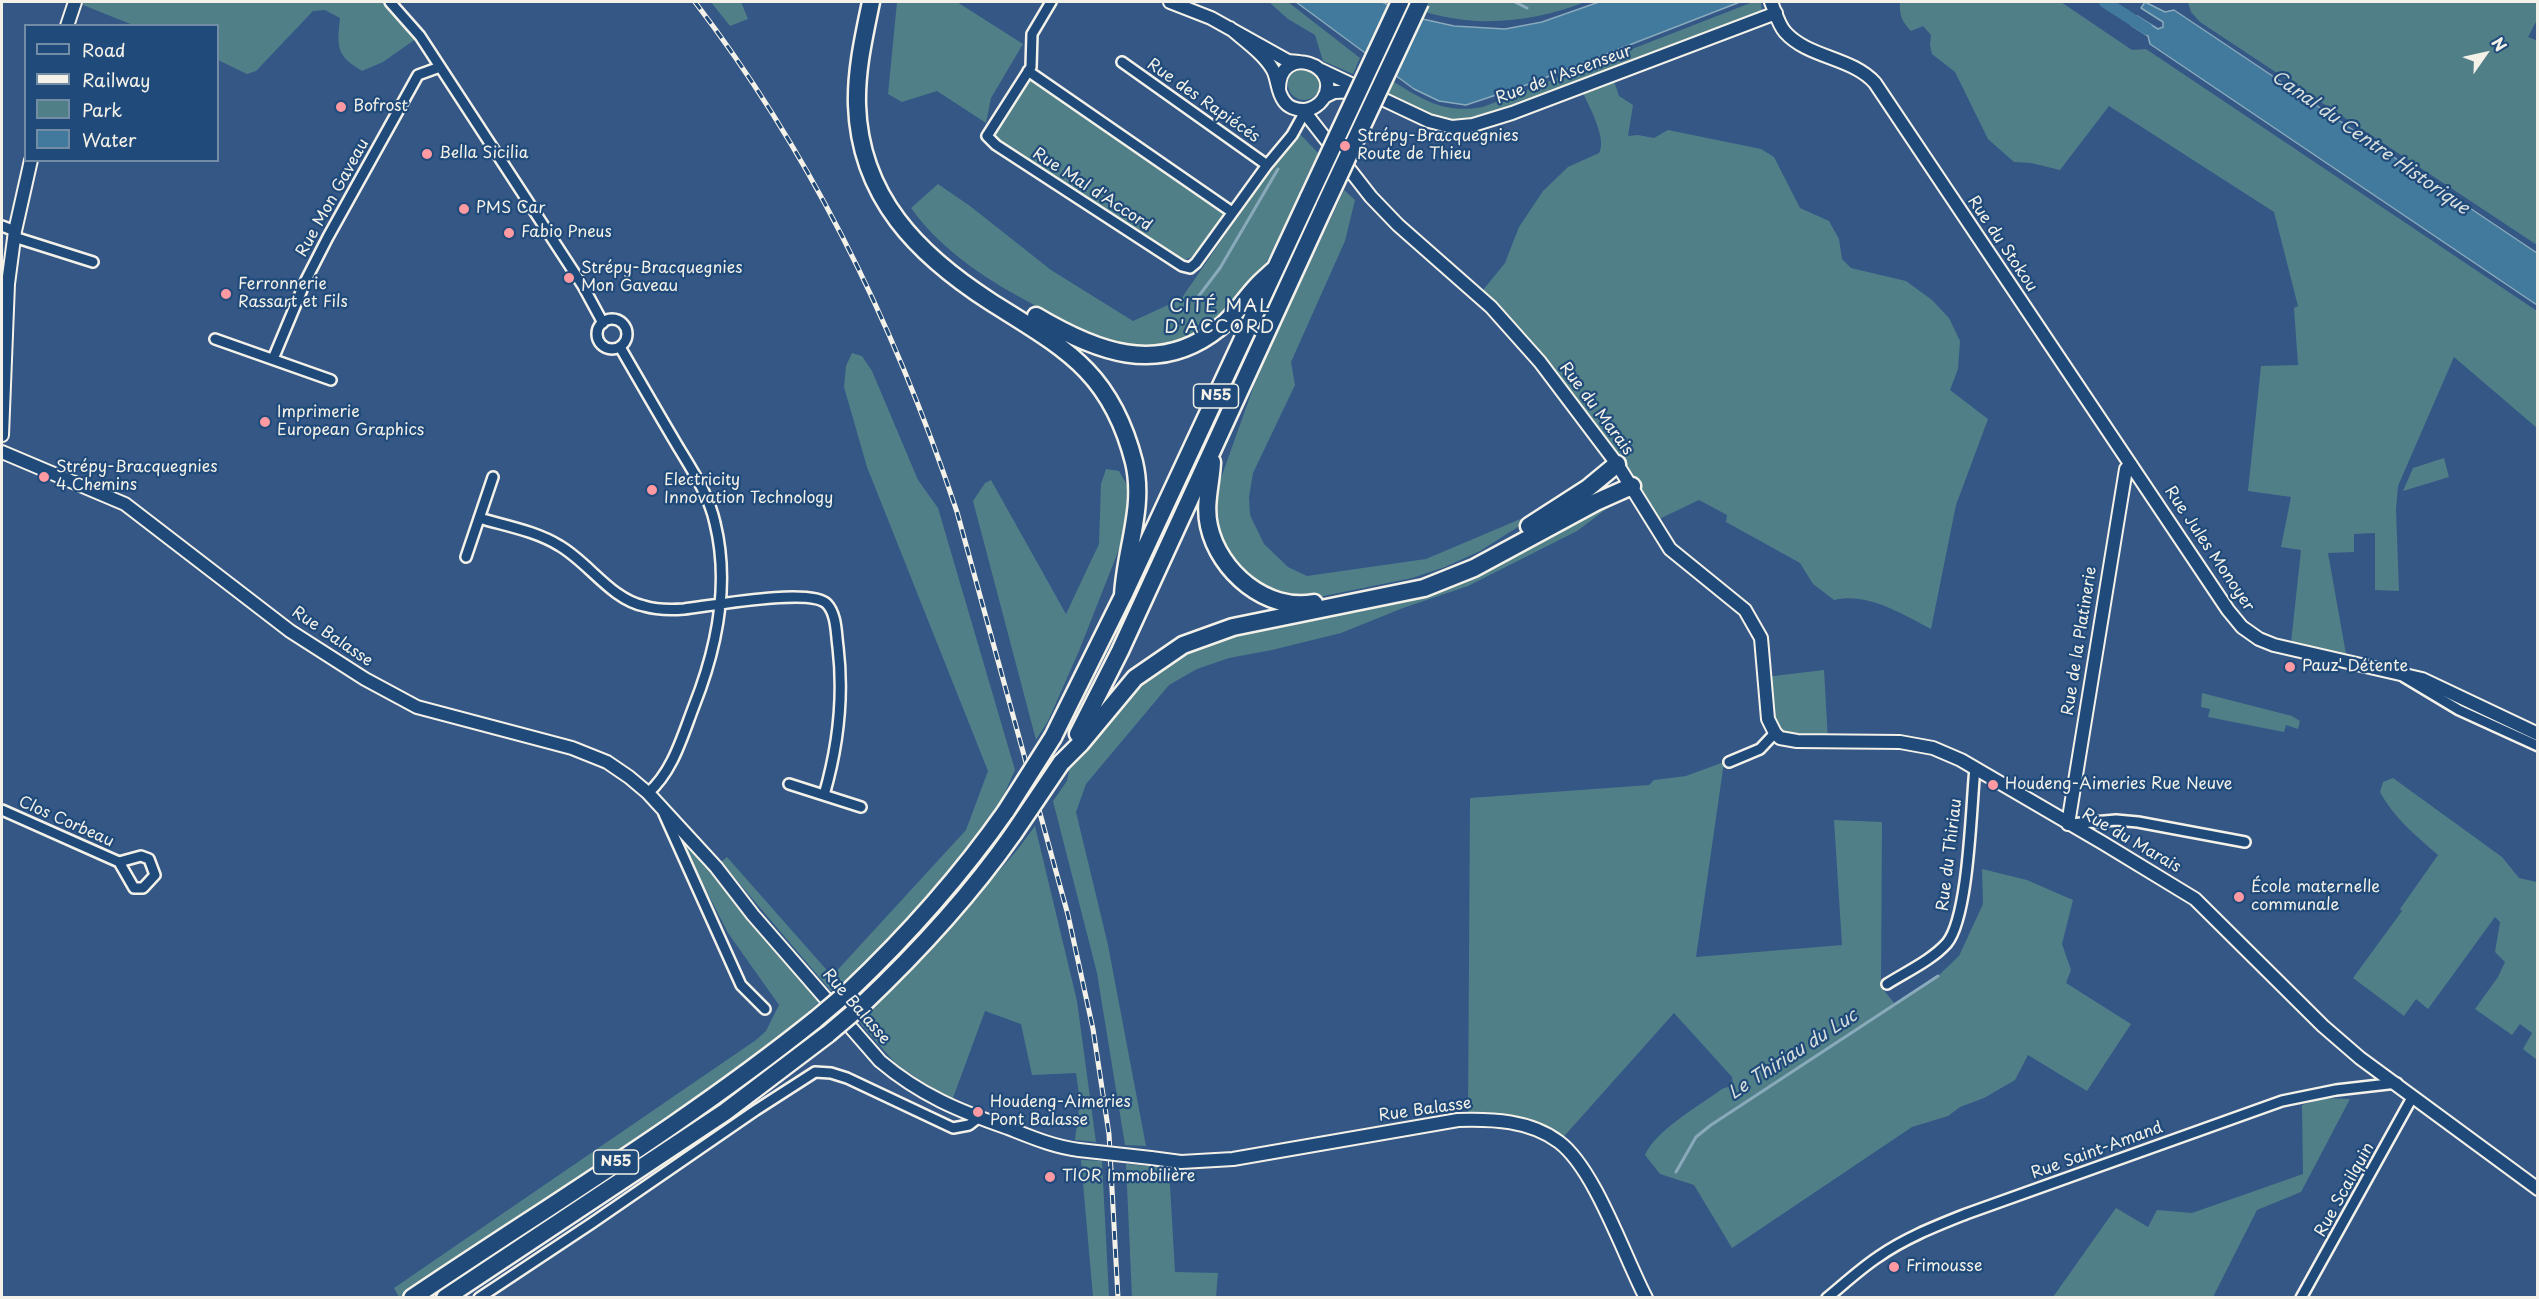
<!DOCTYPE html>
<html>
<head>
<meta charset="utf-8">
<style>
	body { margin:0 }
	#map { position:relative; width:2539px; height:1299px; overflow:hidden; background:#345786; font-family:"Playpen Sans",sans-serif }
	canvas { display:block }
	.frame { position:absolute; inset:0; border:3px solid #f4f1e8; pointer-events:none }
	.legend { position:absolute; left:24px; top:24px; width:195px; height:138px; box-sizing:border-box; background:#1f4a7a; border:2px solid #748da6; margin:0; padding:8px 10px; list-style:none; font-size:18px; color:#f4f1e8 }
	.legend li { display:flex; align-items:center; gap:12px; height:30px }
	.legend b { width:30px; border:2px solid #748da6 }
	.north { position:absolute; left:2455px; top:24px; width:60px; height:60px; -webkit-text-stroke:4px #1f4a7a; paint-order:stroke; rotate:56deg; font-size:16px; font-weight:700; line-height:24px; text-align:center; color:#f4f1e8 }
	.north::after { content:''; display:block; margin:auto; width:21px; height:27px; background:#f4f1e8; clip-path:polygon(50% 0,100% 100%,50% 72%,0 100%) }
</style>
</head>
<body>
<div id="map">
<canvas width="2539" height="1299"></canvas>
<div class="frame"></div>
<ul class="legend">
<li><b style="height:8px;background:#1f4a7a"></b>Road</li>
<li><b style="height:8px;background:#f4f1e8"></b>Railway</li>
<li><b style="height:16px;background:#517f88"></b>Park</li>
<li><b style="height:16px;background:#427a9d"></b>Water</li>
</ul>
<div class="north">N</div>
</div>
<script>
const ctx = document.querySelector('canvas').getContext('2d');
ctx.lineJoin = 'round';
function paint(path, color) { ctx.fillStyle = color; ctx.fill(path, 'evenodd'); }
function stroke(path, color, width, dash) { ctx.strokeStyle = color; ctx.lineWidth = width; ctx.lineCap = dash ? 'butt' : 'round'; ctx.setLineDash(dash || []); ctx.stroke(path); }
function label(font, color, halo, rows, align = 'center') {
  ctx.font = font + ' "Playpen Sans",sans-serif'; ctx.lineWidth = 4.5; ctx.setLineDash([]); ctx.textBaseline = 'middle'; ctx.strokeStyle = halo; ctx.fillStyle = color; for (const [text, x, y, turn = 0] of rows) {
    ctx.save(); ctx.translate(x, y); ctx.rotate((+turn || 0) * Math.PI / 180); ctx.textAlign = isNaN(turn) ? turn : align; if (halo) ctx.strokeText(text, 0, 0); ctx.fillText(text, 0, 0); ctx.restore();
  }
}
const green = new Path2D(`
	M84,2H390L420,36L383,62L362,71C336,55 337,48 340,18L325,10L313,11L256,71L247,74L218,60V26L133,25L83,5Z
	M711,2H741L748,19L730,26Z
	M897,2H957L1023,44L991,98L986,123L937,91L902,102L888,94Z
	M1269,2H1288L1360,58L1353,74L1323,61L1315,35L1288,19Z
	M1401,2H1585C1528,25 1457,30 1401,2Z
	M1753,2H1761L1762,13L1612,75L1619,96L1633,105L1628,136L1638,135L1654,138L1668,130L1761,149L1774,157L1800,208L1829,221L1839,239L1842,259L1851,268L1906,281L1932,300L1949,318L1960,341L1958,369L1950,390L1988,419L1956,505L1931,629C1902,614 1867,592 1834,600L1813,584L1800,563L1726,522L1727,515L1699,500L1653,522L1625,474L1479,295L1505,263L1519,227L1543,191L1568,167L1599,153C1608,139 1587,102 1580,87L1452,127L1381,99L1391,80C1423,100 1444,114 1483,107Z
	M1900,2H2061L2132,50L2146,49L2537,311V428L2454,357L2398,486L2396,510L2399,591L2375,590V533L2354,534V552L2328,553L2346,654L2291,643L2301,550L2281,547L2291,497L2248,491L2261,366L2298,365L2294,308L2298,306L2274,212L2109,106L2060,170L2031,163L2014,162L1988,139L1955,72L1932,54L1930,45L1931,35L1923,26L1911,31C1902,22 1899,14 1900,2Z
	M2188,2H2537V20L2528,37L2538,41L2537,245L2200,22L2191,12Z
	M1288 84a16 16 0 1 1 32 0a16 16 0 1 1-32 0Z
	M1031,80L1052,93L1223,214L1195,256L1181,261L995,138L996,126Z
	M1300,134L1318,153L1300,191L1298,201C1282,232 1257,287 1232,310C1227,315 1219,319 1213,323C1182,343 1156,354 1118,345C1090,338 1065,322 1040,308C992,283 943,253 911,208L938,184L970,206L1051,270L1133,321L1181,299L1272,167Z
	M1344,190L1355,200L1345,241L1291,362L1295,385L1253,473L1249,497L1250,515L1264,544L1288,567L1307,576L1426,559L1551,506L1480,551L1445,567L1412,578L1319,597L1285,596L1267,587L1243,569L1226,548L1217,525L1215,495L1258,374Z
	M852,353L862,356L872,371L918,480L938,508L1015,770L995,815L953,872L853,980L841,984L831,991L721,862L727,857L832,976L966,830L988,771L867,467L844,387L846,366Z
	M2444,458L2449,477L2403,491L2413,468Z
	M1106,469L1119,471L1127,485L1125,534L1079,651L1048,721L1036,740L973,501L985,483L991,480L1066,614L1099,544L1101,484Z
	M1617,501L1577,531L1468,586L1403,608L1341,633L1272,650L1229,658L1197,669L1169,685L1086,784L1076,812L1108,945L1146,1146L1125,1145L1097,973L1053,801L1067,781L1070,766L1137,683L1187,649L1223,635L1410,595Z
	M1824,670L1828,741L1775,733L1765,677Z
	M2202,693L2292,716L2300,721L2298,729L2286,725L2284,732L2208,717L2210,709L2201,707Z
	M1724,762L1696,957L1842,945L1834,820L1882,822L1881,987L1895,1004L1938,976L1959,956L1983,904L1982,869L2027,880L2073,900L2062,944L2071,970L2066,983L2131,1024L2087,1091L2028,1055L2015,1080L1984,1098L1960,1107L1948,1116L1912,1127L1732,1248L1694,1185L1660,1174L1645,1155C1656,1130 1699,1106 1722,1089L1733,1085L1732,1077L1674,1013L1559,1142L1547,1135L1468,1119L1470,798L1649,785L1654,780L1686,776Z
	M2393,778L2502,857L2519,878L2537,882V1060L2523,1049L2532,1033L2520,1024L2512,1035L2475,1009L2498,977L2505,962L2495,952L2500,922L2495,917L2428,1009L2416,999L2404,1016L2353,978L2402,911L2400,909L2438,855C2416,836 2394,818 2380,792L2383,782Z
	M1035,826L1077,1001L1096,1142L1075,1140L1080,1101L1076,1073L1032,1075L1021,1024L985,1011L950,1106L934,1089L897,1065L860,1023L959,917L1018,849Z
	M688,845L821,1000L768,1049L657,1128L399,1297L394,1288L756,1040L766,1031L779,1005L728,933L684,847Z
	M2324,1098L2350,1099L2301,1192L2257,1210L2213,1297H2053L2116,1208L2148,1227L2157,1210L2192,1213L2303,1174L2302,1105Z
	M1081,1160L1102,1161L1109,1297H1093Z
	M1126,1164L1169,1168L1175,1272L1218,1273L1216,1297H1132Z`);
const water = new Path2D(`
	M1296,2H1382L1418,18L1454,26L1505,29L1542,22L1599,2H1740L1529,84L1466,105L1439,101L1414,89Z
	M2145,2L2165,12L2174,10L2537,253V305L2150,44L2148,36L2131,25L2137,16L2158,29L2163,27V22L2141,8Z`);
const stream = new Path2D(`
	M1515,2L1527,8
	M1195,301L1220,268L1278,169
	M1676,1172L1696,1137L1711,1125L1938,976`);
const canal = new Path2D(`
	M2105,2L2147,29`);
const street = new Path2D(`
	M390,2L420,36L583,286L603,323
	M1051,2L1032,34L1031,67L987,136L996,145L1182,266L1190,268L1196,263L1267,165L1292,135L1302,117V110
	M1122,62L1267,165
	M1028,71L1232,212
	M2,226L15,231
	M14,237L93,262
	M597 334a15 15 0 1 1 30 0a15 15 0 1 1-30 0Z
	M215,339L331,380
	M620,347C639,380 658,413 677,445C692,470 709,495 715,523C730,584 717,648 694,706C682,737 673,771 648,793
	M273,359L306,280L328,237L418,75L440,67
	M479,518C506,526 536,531 560,546C589,563 611,599 644,606C657,610 671,610 684,609C710,606 811,587 827,604C837,615 836,634 838,647C844,698 838,747 824,795
	M466,557L493,477
	M2404,677L2459,710L2538,746
	M1729,762L1760,749L1775,733
	M789,784L861,807
	M2,810L119,862L134,888H143L155,875L149,859L141,856L119,862
	M664,814L741,985L765,1009
	M2070,824L2116,820L2138,822L2245,842
	M1887,984C1906,972 1932,960 1947,943C1969,916 1971,806 1975,768
	M479,1298L592,1223L756,1110L815,1072L831,1073L847,1078L953,1128L969,1125L978,1118
	M1827,1298C1844,1284 1860,1269 1878,1257C1905,1238 1936,1226 1966,1214L2282,1101L2336,1090L2397,1083
	M2301,1298L2413,1096`);
const secondary = new Path2D(`
	M1170,2L1211,18L1288,61L1299,62
	M1771,2C1775,11 1778,24 1785,32C1808,58 1852,57 1875,83L2228,610L2242,627L2259,639L2274,645L2422,679L2538,734
	M67,26L75,2
	M1230,28C1244,40 1264,54 1273,70C1278,80 1277,92 1284,101C1288,107 1296,110 1304,110C1311,110 1319,105 1323,99C1344,65 1279,42 1279,89
	M1321,70L1429,121L1452,127L1473,125L1512,113L1776,13
	M1324,97L1334,92L1360,91
	M1303,110L1371,197L1398,225L1491,307L1540,362L1617,464L1670,549L1745,610L1761,638L1768,719L1775,733L1780,738L1797,741L1900,742L1933,748L1961,760L2103,843L2195,899L2323,1026L2360,1058L2538,1189
	M2,435L8,284L15,231L31,160
	M2,452L125,504L290,631L365,679L417,707L572,748L607,762L629,777L648,793L716,867L753,915L880,1061C920,1095 959,1111 1008,1128C1031,1137 1054,1147 1079,1150
	M2068,824L2126,469L2131,465
	M1151,1158L1181,1162L1233,1159L1458,1120C1492,1119 1530,1120 1559,1142C1595,1169 1624,1256 1646,1298`);
const highway = new Path2D(`
	M871,2C864,36 856,70 857,105C860,197 918,255 991,302C1064,348 1111,371 1134,462C1145,508 1125,551 1123,596
	M1036,316C1095,351 1158,377 1219,328C1234,317 1243,301 1256,287C1262,280 1270,274 1276,268
	M1212,462C1211,484 1204,504 1209,526C1219,572 1267,612 1314,603
	M1529,526L1588,488L1617,464
	M1078,734L1120,651L1325,205
	M1053,737L1123,596L1309,197
	M1061,763L1081,743L1135,678L1183,645L1233,627L1424,588L1474,568L1596,502L1632,486
	M848,992C907,936 959,878 1006,811
	M861,1006C917,953 968,898 1013,834
	M412,1298C547,1207 688,1122 815,1020
	M445,1298L725,1112L828,1034`);
const rail = new Path2D(`
	M695,2C812,155 896,329 957,512L1068,915L1093,1029L1109,1134L1118,1298`);
const secondaryBridge = new Path2D(`
	M1079,1150L1151,1158`);
const highwayBridge = new Path2D(`
	M1309,197L1400,2
	M1325,205L1420,2
	M1006,811L1053,737
	M1013,834L1061,763
	M815,1020L848,992
	M828,1034L861,1006`);
const markers = [
	[341,107,6,"#ff9aa2"],
	[1345,146,6,"#ff9aa2"],
	[427,154,6,"#ff9aa2"],
	[464,209,6,"#ff9aa2"],
	[509,233,6,"#ff9aa2"],
	[569,278,6,"#ff9aa2"],
	[226,294,6,"#ff9aa2"],
	[265,422,6,"#ff9aa2"],
	[44,477,6,"#ff9aa2"],
	[652,490,6,"#ff9aa2"],
	[2290,667,6,"#ff9aa2"],
	[1993,785,6,"#ff9aa2"],
	[2239,897,6,"#ff9aa2"],
	[978,1112,6,"#ff9aa2"],
	[1050,1177,6,"#ff9aa2"],
	[1894,1267,6,"#ff9aa2"]
];
const shields = [
	[1216,396,45],
	[616,1162,45]
];
const shieldNames = [
	["N55",1216,396],
	["N55",616,1162]
];
const streetNames = [
	["Rue de l'Ascenseur",1564,75,-20],
	["Rue des Rapiécés",1203,101,35],
	["Rue Mal d'Accord",1092,190,33],
	["Rue Mon Gaveau",333,198,-61],
	["Rue du Stokou",2002,244,56],
	["Rue du Marais",1596,409,53],
	["Rue Jules Monoyer",2209,549,56],
	["Rue Balasse",332,637,34],
	["Rue de la Platinerie",2080,641,-81],
	["Clos Corbeau",66,822,24],
	["Rue du Marais",2131,841,30],
	["Rue du Thiriau",1950,855,-83],
	["Rue Balasse",856,1007,49],
	["Rue Balasse",1425,1110,-8],
	["Rue Saint-Amand",2097,1151,-20],
	["Rue Scailquin",2345,1190,-61]
];
const poiNames = [
	["Bofrost",353,107],
	["Strépy-Bracquegnies",1357,137],
	["Route de Thieu",1357,155],
	["Bella Sicilia",439,154],
	["PMS Car",476,209],
	["Fabio Pneus",521,233],
	["Strépy-Bracquegnies",581,269],
	["Mon Gaveau",581,287],
	["Ferronnerie",238,285],
	["Rassart et Fils",238,303],
	["Imprimerie",277,413],
	["European Graphics",277,431],
	["Strépy-Bracquegnies",56,468],
	["4 Chemins",56,486],
	["Electricity",664,481],
	["Innovation Technology",664,499],
	["Pauz' Détente",2302,667],
	["Houdeng-Aimeries Rue Neuve",2005,785],
	["École maternelle",2251,888],
	["communale",2251,906],
	["Houdeng-Aimeries",990,1103],
	["Pont Balasse",990,1121],
	["TIOR Immobilière",1062,1177],
	["Frimousse",1906,1267]
];
const waterNames = [
	["Canal du Centre Historique",2370,143,35],
	["Le Thiriau du Luc",1793,1055,-33]
];
const neighbourhoodNames = [
	["CITÉ MAL",1220,307],
	["D'ACCORD",1220,328]
];
paint(green, '#517f88');
paint(water, '#427a9d');
stroke(water, '#89aabb', 1.5);
stroke(stream, '#89aabb', 3);
stroke(canal, '#427a9d', 12);
stroke(street, '#f4f1e8', 14);
stroke(secondary, '#f4f1e8', 16);
stroke(highway, '#f4f1e8', 21);
stroke(street, '#1f4a7a', 9);
stroke(secondary, '#1f4a7a', 12);
stroke(highway, '#1f4a7a', 16);
stroke(rail, '#f4f1e8', 5);
stroke(rail, '#1f4a7a', 3, [9]);
stroke(secondaryBridge, '#f4f1e8', 16, []);
stroke(highwayBridge, '#f4f1e8', 21, []);
stroke(secondaryBridge, '#1f4a7a', 12);
stroke(highwayBridge, '#1f4a7a', 16);
for (const [x, y, r, color] of markers) { const dot = new Path2D(); dot.arc(x, y, r, 0, 2 * Math.PI); ctx.fillStyle = color; ctx.fill(dot); stroke(dot, '#1f4a7a', 2); }
for (const [x, y, w] of shields) { const box = new Path2D(); box.roundRect(x - w / 2, y - 12, w, 24, 4.5); ctx.fillStyle = '#1f4a7a'; ctx.fill(box); stroke(box, '#f4f1e8', 1.5); }
label('bold 15px', '#f4f1e8', null, shieldNames);
label('16px', '#f4f1e8', '#1f4a7a', streetNames);
label('16px', '#f4f1e8', '#1f4a7a', poiNames, 'left');
label('italic 18px', '#d9dfdd', '#1f4a7a', waterNames);
ctx.letterSpacing = '1.5px';
label('18px', '#f4f1e8', '#1f4a7a', neighbourhoodNames);
ctx.letterSpacing = '0px';
</script>
</body>
</html>
